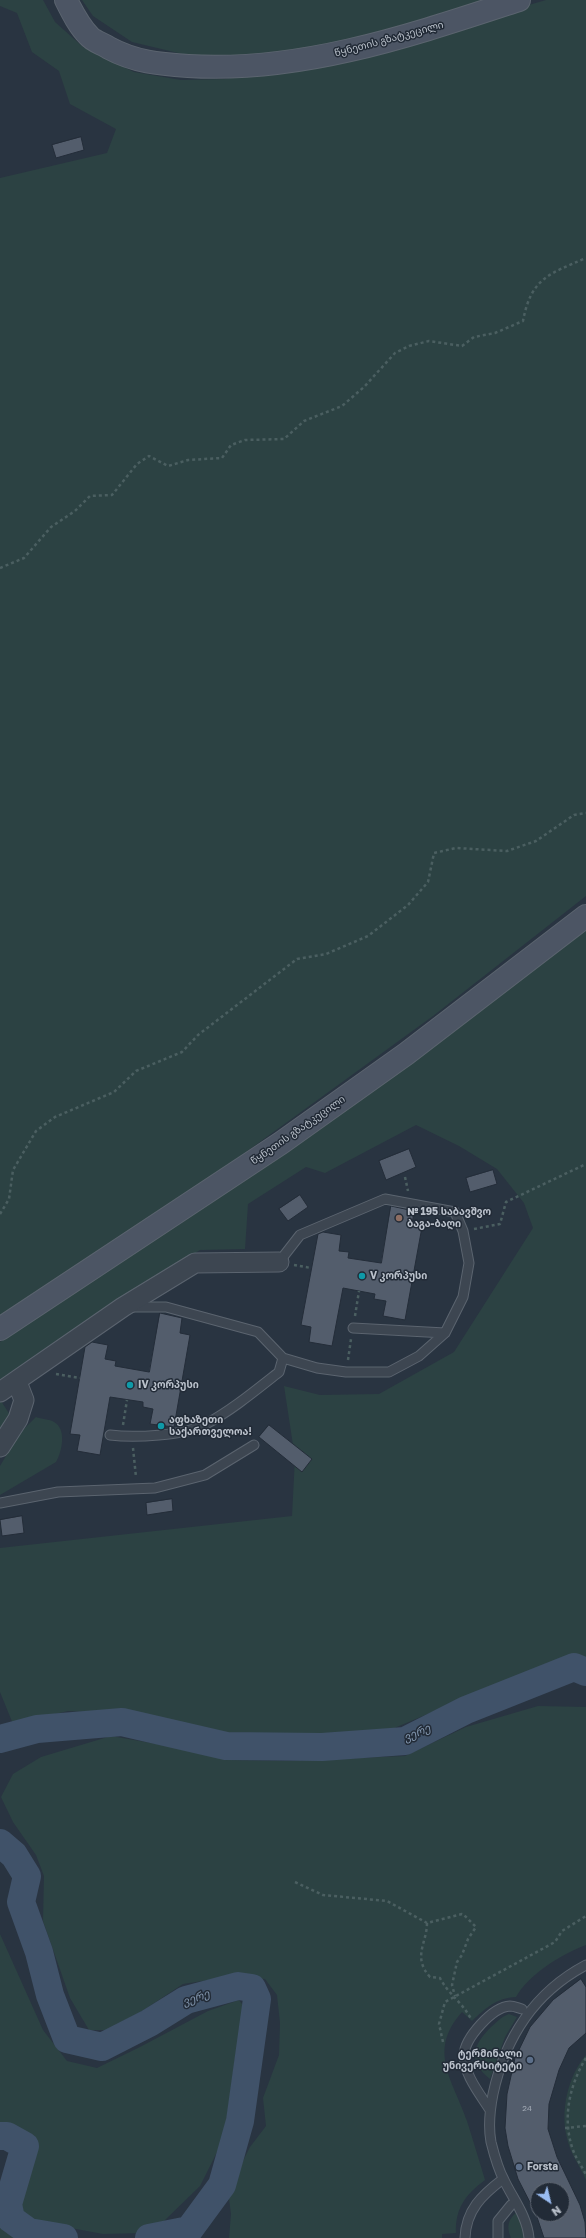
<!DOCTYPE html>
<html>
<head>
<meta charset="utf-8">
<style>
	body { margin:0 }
	#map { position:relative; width:586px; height:2238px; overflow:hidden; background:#293441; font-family:"Golos Text",sans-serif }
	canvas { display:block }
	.north { position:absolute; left:530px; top:2182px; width:40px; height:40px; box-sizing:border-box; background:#222b37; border:1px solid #5f6772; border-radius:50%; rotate:145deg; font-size:11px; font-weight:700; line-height:16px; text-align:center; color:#bac1cb }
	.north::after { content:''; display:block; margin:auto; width:14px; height:18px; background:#99bcf1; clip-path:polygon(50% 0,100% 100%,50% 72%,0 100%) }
</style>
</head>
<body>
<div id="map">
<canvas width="586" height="2238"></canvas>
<div class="north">N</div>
</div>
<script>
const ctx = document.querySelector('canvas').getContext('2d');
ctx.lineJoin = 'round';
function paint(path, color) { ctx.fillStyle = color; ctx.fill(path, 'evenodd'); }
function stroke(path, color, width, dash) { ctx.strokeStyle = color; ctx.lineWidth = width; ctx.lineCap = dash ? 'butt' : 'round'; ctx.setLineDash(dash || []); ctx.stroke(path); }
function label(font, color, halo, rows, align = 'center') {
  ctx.font = font + ' "Golos Text","Noto Sans Georgian",sans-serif'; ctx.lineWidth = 3; ctx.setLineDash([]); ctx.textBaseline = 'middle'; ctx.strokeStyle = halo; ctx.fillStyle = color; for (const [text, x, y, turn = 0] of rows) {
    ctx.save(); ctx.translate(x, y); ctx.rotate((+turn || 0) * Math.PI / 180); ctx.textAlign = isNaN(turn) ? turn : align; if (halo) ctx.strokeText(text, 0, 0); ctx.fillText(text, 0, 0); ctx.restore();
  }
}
const green = new Path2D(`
	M0,0H43L55,22L83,47L134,72L181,80L225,79L338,61L546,0H586V896L433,1016L224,1168L0,1320V178L107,153L116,129L70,104L59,71L32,52L17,13L0,6Z
	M82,0H493L383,35L292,53L195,57L132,42L93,16Z
	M586,927V1661L563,1657L392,1729L287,1738L214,1732L140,1715L68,1711L13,1724L0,1692V1548L292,1516L295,1458L284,1386L320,1395L379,1394L454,1352L533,1228L524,1203L497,1169L459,1146L416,1125L325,1173L306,1167L248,1204L245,1249L200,1250L58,1341L0,1382V1342L363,1092Z
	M1,1401L10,1415L0,1428V1402Z
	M36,1417C41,1419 50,1419 54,1422C67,1429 62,1452 56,1462L0,1495V1466L19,1434Z
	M538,1706L586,1707V1945C563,1953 528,1975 516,1997C496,1998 486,2008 472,2021L462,2012C427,2051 453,2080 467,2121C473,2140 479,2160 485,2180C466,2194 455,2208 456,2233L442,2234V2238H229L231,2214L228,2191L250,2147L266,2126L263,2098L279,2055L280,2023L277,1995L265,1979L229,1977L183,1984L139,2013L106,2030H89L70,1998L43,1921L44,1876L36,1855L13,1822L1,1797L13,1774L41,1757L111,1736L197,1751L230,1760L287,1761L405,1756L466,1727Z
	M0,1934L43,2030L67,2061L97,2068L140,2047L208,2011L239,2000L247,2011L236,2052L224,2138L200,2186L163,2222L143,2233L103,2234L28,2220L17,2204L30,2173L34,2152L23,2137L0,2127Z
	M509,2014L517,2017L505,2037L490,2079C468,2061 472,2046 491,2027C497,2022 501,2017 509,2014Z
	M586,2055V2180C580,2166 570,2153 567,2138C560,2111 568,2076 586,2055Z
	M517,2212L523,2224L525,2238H511C506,2227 508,2219 517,2212Z
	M0,2216L5,2231L15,2238H0Z`);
const stream = new Path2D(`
	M189,2230L197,2238`);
const river = new Path2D(`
	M0,1739L37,1729L122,1722L226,1746L322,1747L405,1741L466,1710L574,1667L586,1672
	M0,1843L14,1855L27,1876L21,1902L39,1952L50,1995L67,2039L102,2047L149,2023L186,2000L238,1986L252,1988L257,1999L240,2121L222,2185L189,2230L149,2238
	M0,2136H7L25,2146L8,2204L11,2219L29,2232L64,2238`);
const building = new Path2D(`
	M81,137L84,150L56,158L52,145Z
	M409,1149L416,1167L386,1180L379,1161Z
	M493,1170L497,1184L470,1192L466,1178Z
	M300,1195L308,1207L288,1221L279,1209Z
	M391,1206L414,1211L412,1225L422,1227L405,1320L383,1316L386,1301L374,1299L375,1294L343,1288L332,1346L309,1342L311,1327L301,1325L318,1234L323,1232L341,1235L339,1251L349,1252L348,1258L381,1263Z
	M160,1313L182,1318L180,1333L190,1335L174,1427L150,1424L153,1409L143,1407V1402L110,1397L100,1455L77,1451L80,1435L70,1434L85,1347L92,1342L108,1345L105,1359L116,1361L115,1366L149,1372Z
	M269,1425L312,1459L302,1472L259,1437Z
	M172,1499L173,1511L147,1515L146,1503Z
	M22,1516L24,1533L2,1536L0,1520Z
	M581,1979L586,1987V2033L569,2048L559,2070L549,2104L548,2129L557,2157L580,2205L585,2222L586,2238H544L536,2214L518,2179L508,2146L505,2128L507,2094L515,2058L530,2027L553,2000ZM538,2190H562V2214H538Z`);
const path = new Path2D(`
	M0,568L24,558L51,527L75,511L90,496L112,495L137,464L149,456L168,466L188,460L222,458L231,445L245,440L284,439L304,421L342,406L364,387L395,353L409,346L429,341L462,346L474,337L495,333L523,321C531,278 549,274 586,258
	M405,1177L408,1191
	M0,1214L9,1199L13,1170L36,1131L55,1117L114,1092L136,1071L182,1052L198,1035L297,959L326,954L368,936L408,905L428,882L434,853L456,848L507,851L536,841L574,815L586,813
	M474,1229L500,1224L506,1202L586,1164
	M294,1265L311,1268
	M355,1316L359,1291
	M348,1360L351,1339
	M56,1374L80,1378
	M123,1425L127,1400
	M133,1448L136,1477
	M295,1882L323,1895L387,1901L427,1923L462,1914L464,1915L476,1927L468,1939L462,1955L457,1962L452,1985L455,1996
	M427,1923C427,1943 412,1957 430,1977L440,1978C448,1994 463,2003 471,2019
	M443,2042L439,2024L445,2002L555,1942L562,1931L586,1916
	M586,2058C569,2086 562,2119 573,2150C576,2159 582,2166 586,2175
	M565,2128L586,2126`);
const lane = new Path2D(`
	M129,1307H166L258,1332L283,1358L317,1368L346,1372H389L419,1356L445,1333L463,1297L469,1263L463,1231L455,1212L385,1199L300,1235L279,1262
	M353,1328L445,1333
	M110,1435C133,1438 185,1436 206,1424C232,1410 256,1390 279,1372L283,1358
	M0,1503L58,1492L155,1488L205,1475L254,1445
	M490,2110C480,2094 464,2075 464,2055C465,2038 492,2007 510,2006C514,2006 518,2008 522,2009
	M465,2238C466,2210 482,2195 503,2179
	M498,2238V2221L511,2205
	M529,2238C527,2216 513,2199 504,2180C498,2169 494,2154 491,2142C488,2126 490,2109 493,2094C505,2038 535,1992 586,1965`);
const street = new Path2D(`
	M0,1392L123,1307L195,1263L279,1262
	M0,1447L18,1419L24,1400L17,1382`);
const secondary = new Path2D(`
	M66,0C72,12 79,26 89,36C93,41 103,44 109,48C135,62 159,64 188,66C302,73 412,35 519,0
	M0,1329L281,1143L406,1054L586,916`);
const markers = [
	[399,1218,4,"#8d6e63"],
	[362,1276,4,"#0f9aa8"],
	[130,1385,4,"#0f9aa8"],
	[161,1426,4,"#0f9aa8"],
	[530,2060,4,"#5c6f8a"],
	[519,2167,4,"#5c6f8a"]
];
const numberNames = [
	["24",527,2108]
];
const streetNames = [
	["წყნეთის გზატკეცილი",389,39,-15],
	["წყნეთის გზატკეცილი",298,1130,-35]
];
const poiNames = [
	["№ 195 საბავშვო",407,1212],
	["ბაგა-ბაღი",407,1224],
	["V კორპუსი",370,1276],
	["IV კორპუსი",138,1385],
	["აფხაზეთი",169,1420],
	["საქართველოა!",169,1432],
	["ტერმინალი",522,2054,"right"],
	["უნივერსიტეტი",522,2066,"right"],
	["Forsta",527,2167]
];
const waterNames = [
	["ვერე",417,1733,-23],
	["ვერე",196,1998,-19]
];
paint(green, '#2c4243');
stroke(stream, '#405269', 4.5);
stroke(river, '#405269', 28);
paint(building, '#535d6c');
stroke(building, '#242d39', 1);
stroke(lane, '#5b646f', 11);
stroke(street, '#5b646f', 21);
stroke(secondary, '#5b646f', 24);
stroke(path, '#4b5f61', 2.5, [3, 3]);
stroke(lane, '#3d4651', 9);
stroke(street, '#3d4651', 19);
stroke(secondary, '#4c5564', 22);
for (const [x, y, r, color] of markers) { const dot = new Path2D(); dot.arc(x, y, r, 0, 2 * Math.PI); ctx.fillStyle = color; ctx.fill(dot); stroke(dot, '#222b37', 1.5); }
label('8px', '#a0a8b3', null, numberNames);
label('10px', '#bac1cb', '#222b37', streetNames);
label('bold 10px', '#bac1cb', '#222b37', poiNames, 'left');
label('italic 11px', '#8498b0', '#222b37', waterNames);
</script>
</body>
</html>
